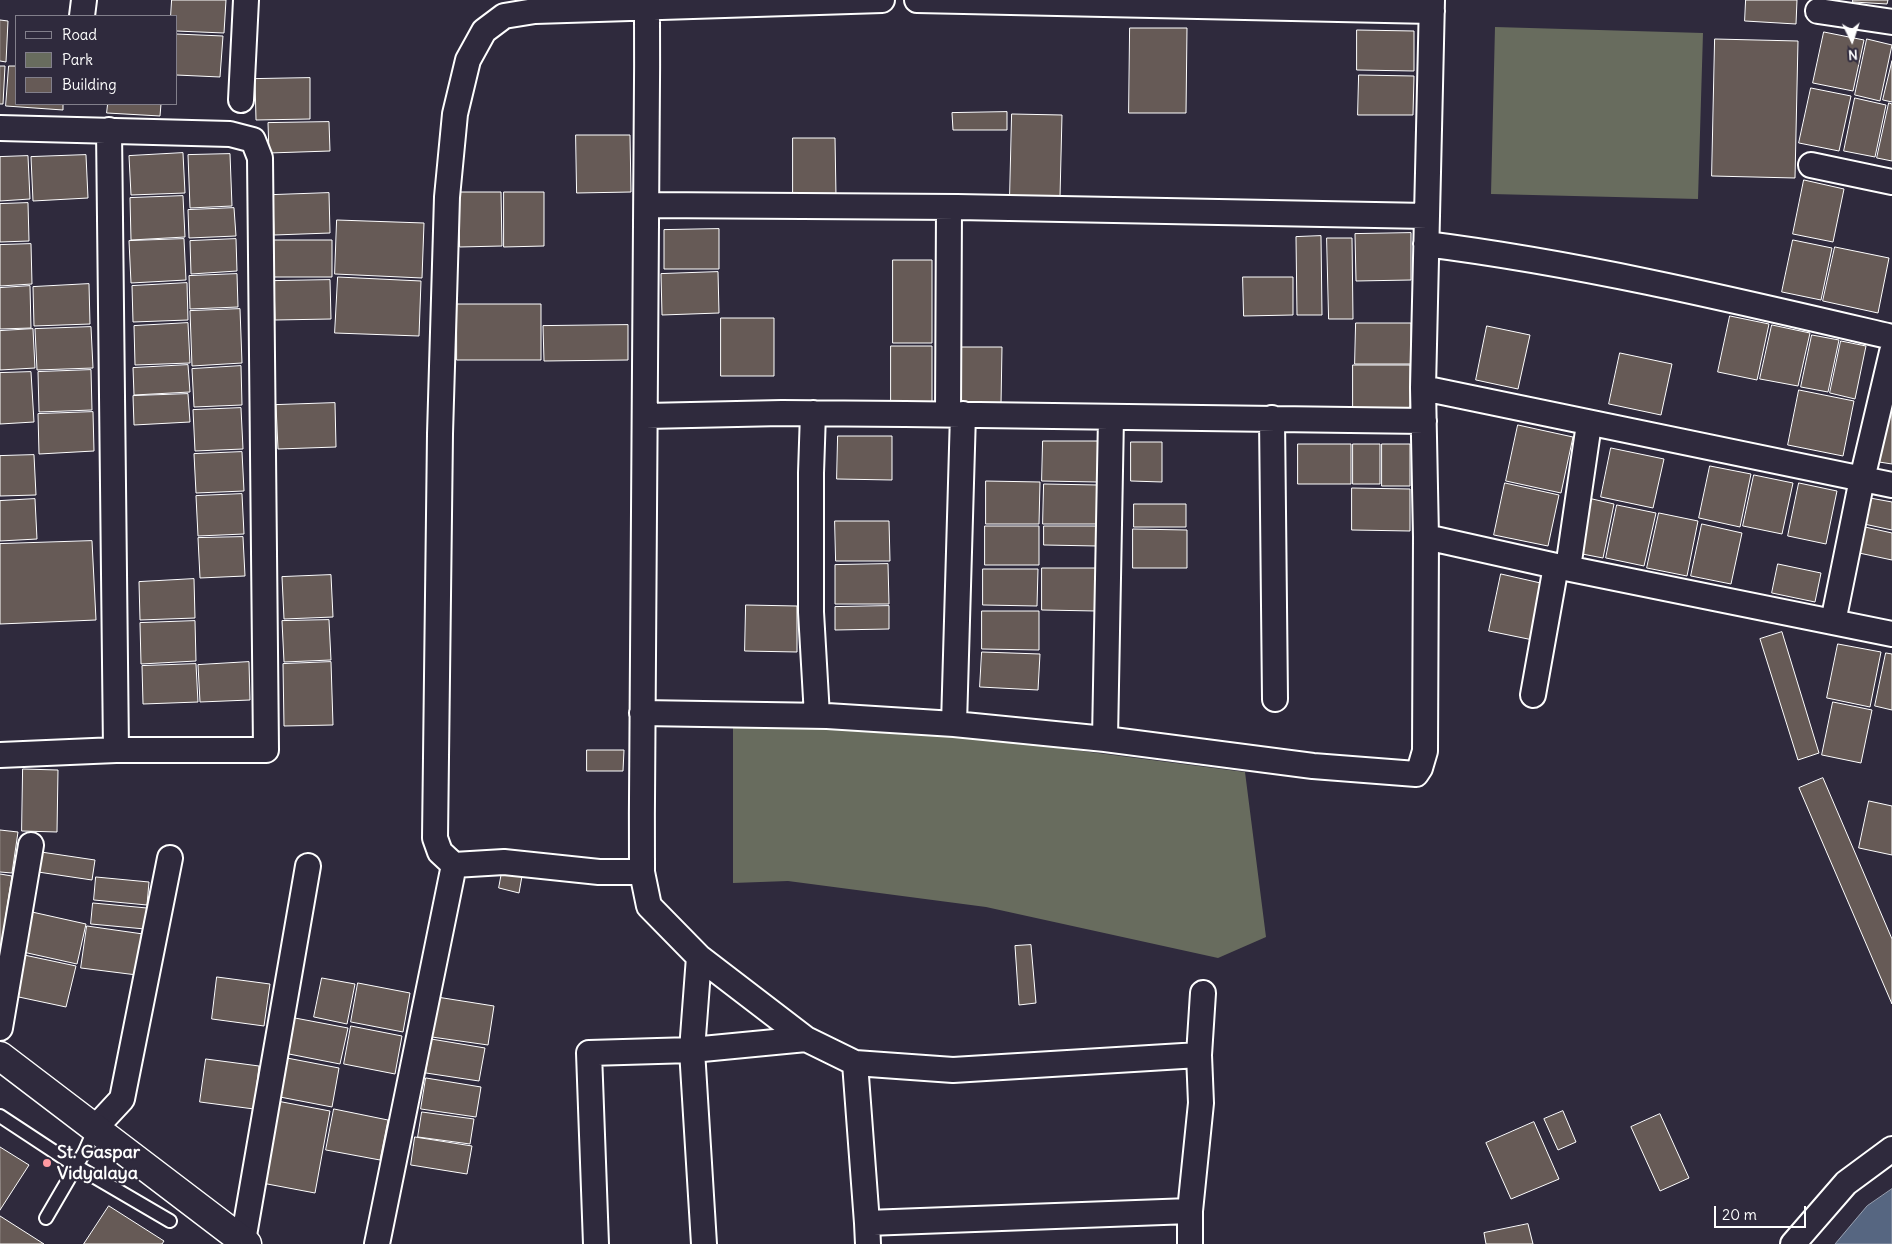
<!DOCTYPE html>
<html>
<head>
<meta charset="utf-8">
<style>
	body { margin:0 }
	#map { position:relative; width:1892px; height:1244px; overflow:hidden; background:#2f2a3d; font-family:Delius,sans-serif }
	canvas { display:block }
	.legend { position:absolute; left:15px; top:15px; width:162px; height:90px; box-sizing:border-box; background:#2f2a3d; border:1px solid #827f8b; margin:0; padding:6px 9px; list-style:none; font-size:15px; color:#fff }
	.legend li { display:flex; align-items:center; gap:10px; height:25px }
	.legend b { width:25px; border:1px solid #827f8b }
	.north { position:absolute; left:1827px; top:15px; width:50px; height:50px; -webkit-text-stroke:4px #2f2a3d; paint-order:stroke; rotate:176deg; font-size:14px; font-weight:700; line-height:20px; text-align:center; color:#fff }
	.north::after { content:''; display:block; margin:auto; width:18px; height:22px; background:#fff; clip-path:polygon(50% 0,100% 100%,50% 72%,0 100%) }
	.scale { position:absolute; left:1714px; top:1206px; width:92px; height:22px; box-sizing:border-box; border:2px solid #fff; border-top:0; padding-left:6px; font-size:15px; line-height:18px; white-space:nowrap; color:#fff; -webkit-text-stroke:4px #2f2a3d; paint-order:stroke }
</style>
</head>
<body>
<div id="map">
<canvas width="1892" height="1244"></canvas>
<ul class="legend">
<li><b style="height:6px;background:#2f2a3d"></b>Road</li>
<li><b style="height:14px;background:#686c5e"></b>Park</li>
<li><b style="height:14px;background:#665a56"></b>Building</li>
</ul>
<div class="north">N</div>
<div class="scale">20 m</div>
</div>
<script>
const ctx = document.querySelector('canvas').getContext('2d');
ctx.lineJoin = 'round';
function paint(path, color) { ctx.fillStyle = color; ctx.fill(path, 'evenodd'); }
function stroke(path, color, width, dash) { ctx.strokeStyle = color; ctx.lineWidth = width; ctx.lineCap = dash ? 'butt' : 'round'; ctx.setLineDash(dash || []); ctx.stroke(path); }
function label(font, color, halo, rows, align = 'center') {
  ctx.font = font + ' Delius,sans-serif'; ctx.lineWidth = 4.5; ctx.setLineDash([]); ctx.textBaseline = 'middle'; ctx.strokeStyle = halo; ctx.fillStyle = color; for (const [text, x, y, turn = 0] of rows) {
    ctx.save(); ctx.translate(x, y); ctx.rotate((+turn || 0) * Math.PI / 180); ctx.textAlign = isNaN(turn) ? turn : align; if (halo) ctx.strokeText(text, 0, 0); ctx.fillText(text, 0, 0); ctx.restore();
  }
}
const green = new Path2D(`
	M1495,27L1703,33L1698,199L1491,194Z
	M733,725L919,730L1245,772L1266,937L1218,958L986,907L788,881L733,883Z`);
const water = new Path2D(`
	M1892,1189V1244H1835L1867,1206Z`);
const building = new Path2D(`
	M172,0H226L224,33L176,31V16H171Z
	M1746,0H1797L1796,24L1745,21Z
	M1853,0H1888L1887,4L1853,2Z
	M0,20L8,21L6,62L0,61Z
	M1130,28H1187L1186,113H1129Z
	M1357,30L1414,31V71L1357,70Z
	M1824,32L1864,40L1853,91L1813,83Z
	M176,34L223,36L220,77L176,75Z
	M1715,39L1798,41L1795,178L1712,176Z
	M1867,39L1892,45L1880,101L1855,95Z
	M1892,61V102L1883,100Z
	M0,66H5L3,104H0Z
	M9,66H16V104H63V110L6,106Z
	M1359,75L1414,76L1413,115H1358Z
	M310,78V119L256,120L255,79Z
	M1811,88L1851,96L1839,151L1799,143Z
	M1855,98L1886,105L1875,157L1844,151Z
	M1889,103L1892,104V161L1877,158Z
	M108,104H161L160,116L107,113Z
	M1007,112V130H953L952,113Z
	M1012,114L1062,115L1060,197L1010,196Z
	M329,122L330,151L269,153L268,123Z
	M576,135H630L631,192L577,193Z
	M793,138H835L836,196H793Z
	M183,153L185,193L131,195L129,156Z
	M230,154L232,206L190,208L188,155Z
	M86,155L88,198L33,201L31,157Z
	M28,156L30,199L0,201V157Z
	M1804,180L1844,189L1833,242L1793,234Z
	M459,192H501L502,246L460,247Z
	M504,192H544V246L504,247Z
	M329,193L330,233L274,235L273,195Z
	M183,196L185,237L131,240L130,198Z
	M28,203L29,241L0,242V204Z
	M234,208L236,236L189,238L188,210Z
	M337,220L424,223L422,278L335,274Z
	M719,229V269H664V230Z
	M1411,233V280L1356,281L1355,234Z
	M1321,236L1322,315H1297L1296,237Z
	M1327,238H1352L1353,319H1329Z
	M184,239L186,280L131,283L129,241Z
	M236,239L237,271L191,274L190,241Z
	M274,240H332V277H274Z
	M1793,240L1832,248L1821,300L1782,292Z
	M31,244L32,284L0,286V245Z
	M1835,247L1889,258L1878,313L1823,301Z
	M893,260H932V343H893Z
	M718,272L719,313L662,315L661,274Z
	M237,274L238,307L190,309L189,276Z
	M338,277L421,281L419,336L335,333Z
	M1243,277H1293V315L1244,316Z
	M330,280L331,319L275,320L274,281Z
	M187,283L188,320L133,322L132,286Z
	M89,284L90,324L34,326L33,287Z
	M30,286L31,328L0,329V288Z
	M457,304H541V360H457Z
	M240,309L242,363L192,366L190,311Z
	M1730,316L1769,324L1757,380L1718,372Z
	M721,318H774V376H721Z
	M188,323L190,363L135,365L134,326Z
	M1356,323H1411V364H1355Z
	M628,325V360L544,361L543,326Z
	M1772,325L1810,333L1798,386L1760,379Z
	M1487,326L1530,335L1518,389L1476,380Z
	M91,327L93,368L37,370L35,329Z
	M33,329L35,368L0,370V331Z
	M1812,335L1839,340L1828,392L1801,387Z
	M1841,341L1866,346L1855,399L1830,393Z
	M891,346H932V402H891Z
	M960,347H1002L1001,404H960Z
	M1620,353L1672,364L1661,415L1609,404Z
	M188,365L190,392L134,395L133,368Z
	M1353,365H1410V410L1353,409Z
	M241,366L242,405L194,407L192,369Z
	M91,370L92,410L39,412L38,372Z
	M31,372L34,422L0,424V373Z
	M1799,390L1854,401L1843,456L1788,445Z
	M188,394L190,422L134,425L133,396Z
	M335,403L336,447L278,449L276,405Z
	M241,408L243,449L195,451L193,410Z
	M1890,410L1892,411V464L1879,462Z
	M93,412L94,451L39,454L38,414Z
	M1518,425L1573,437L1561,493L1506,481Z
	M838,436H892V480L837,479Z
	M1043,441H1098V482L1042,481Z
	M1131,442H1162V482L1131,481Z
	M1298,444H1351V484H1298Z
	M1353,444H1380V484H1353Z
	M1382,444H1410V486H1382Z
	M1611,448L1664,459L1653,508L1601,497Z
	M242,452L244,491L196,493L194,454Z
	M34,455L36,495L0,496V456Z
	M1710,466L1751,474L1740,527L1699,518Z
	M1754,475L1793,483L1782,534L1743,526Z
	M986,481L1040,482L1039,524H986Z
	M1505,483L1559,495L1548,546L1494,535Z
	M1799,483L1837,491L1826,544L1788,536Z
	M1044,484L1098,485V524H1043Z
	M1352,488L1410,489V531L1352,530Z
	M242,494L244,534L198,536L196,496Z
	M1588,498L1614,504L1603,558L1577,553Z
	M1870,498L1892,502V530L1864,524Z
	M35,499L37,539L0,541V501Z
	M1134,504H1186V527H1134Z
	M1617,505L1656,513L1644,566L1606,558Z
	M1659,513L1698,521L1687,576L1647,568Z
	M835,521H889L890,561H836Z
	M1702,524L1742,533L1731,584L1691,576Z
	M985,526H1039V565H985Z
	M1044,526H1097V546L1044,545Z
	M1865,527L1892,533V560L1859,553Z
	M1133,529L1187,530V568H1133Z
	M243,537L245,576L200,578L198,538Z
	M92,541L96,620L0,624V544Z
	M888,564L889,604H835V565Z
	M1778,564L1821,573L1815,602L1772,593Z
	M1042,568H1097L1096,611L1042,610Z
	M983,569H1038L1037,606L983,605Z
	M1501,574L1545,584L1533,640L1489,631Z
	M331,575L333,617L284,619L282,577Z
	M194,579L195,618L140,620L139,582Z
	M746,605L797,606V652L745,651Z
	M889,606V629L835,630V607Z
	M982,611H1039V650L982,649Z
	M329,620L331,660L284,662L282,621Z
	M195,621L196,661L141,664L140,623Z
	M1782,632L1819,753L1798,760L1760,639Z
	M1838,644L1881,652L1870,707L1827,698Z
	M982,652L1040,654L1038,690L980,687Z
	M1886,653L1892,654V710L1875,706Z
	M249,662L250,700L200,702L198,665Z
	M331,662L333,725L284,726L283,664Z
	M196,664L198,702L143,704L142,666Z
	M1833,702L1872,710L1861,763L1822,755Z
	M587,750H624L623,771H587Z
	M23,769L58,770L57,832L22,831Z
	M1823,778L1892,939V1004L1799,788Z
	M1869,801L1892,806V855L1859,848Z
	M0,830L18,832L12,873L0,872Z
	M41,852L95,860L92,880L38,872Z
	M502,872L522,876L519,893L499,888Z
	M0,874L12,876L0,953Z
	M96,877L149,882L147,905L94,900Z
	M93,903L147,908L145,929L91,924Z
	M32,912L86,924L77,964L23,952Z
	M87,926L143,934L137,975L81,968Z
	M1031,945L1036,1003L1019,1005L1015,946Z
	M24,955L76,966L66,1007L14,996Z
	M217,977L270,984L264,1026L212,1019Z
	M322,978L355,984L347,1024L314,1017Z
	M358,983L410,993L403,1032L351,1022Z
	M437,997L494,1006L488,1045L432,1037Z
	M295,1018L348,1028L340,1064L289,1054Z
	M351,1026L402,1036L395,1074L344,1064Z
	M431,1039L485,1048L479,1081L426,1073Z
	M287,1058L339,1068L332,1107L280,1097Z
	M206,1059L259,1066L254,1109L200,1102Z
	M426,1078L481,1087L476,1117L421,1109Z
	M277,1101L330,1111L315,1193L262,1183Z
	M334,1109L388,1120L380,1160L326,1150Z
	M1563,1111L1576,1142L1558,1150L1544,1119Z
	M422,1112L474,1119L470,1144L418,1137Z
	M1660,1114L1689,1178L1660,1191L1631,1127Z
	M1534,1122L1559,1179L1511,1199L1486,1143Z
	M415,1137L472,1146L467,1174L411,1165Z
	M0,1147L29,1165L0,1210Z
	M109,1206L164,1241L162,1244H84Z
	M0,1216L44,1244H0Z
	M1528,1224L1533,1244H1486L1484,1233Z`);
const service = new Path2D(`
	M0,1116L76,1166L170,1221
	M46,1218L85,1151L95,1128`);
const minor = new Path2D(`
	M647,0V8C648,296 641,584 642,872H599L504,862L454,865L440,852L435,838L440,434L447,197L455,114L468,60L484,31L504,16L535,11L882,0
	M917,0L1432,11
	M1818,11L1892,22
	M82,16L84,0
	M241,100L246,0
	M0,128L230,134L253,140L260,158L266,750H116L0,755
	M109,130L116,750
	M1811,165L1892,182
	M648,205L957,207L1427,216
	M1426,244C1584,264 1738,301 1892,337
	M1423,388L1892,485
	M813,413L811,473V612L817,716
	M948,414L949,207
	M646,416L782,413L905,414L1424,421
	M1272,418L1275,699
	M1426,537L1556,566L1892,634
	M1568,568L1589,424
	M1833,622L1862,479L1892,352
	M1533,695L1556,566
	M642,713L827,716L954,724L1105,739L1313,766L1416,774L1420,768L1425,751L1426,537L1423,388L1432,0
	M954,724L963,414
	M1105,739L1111,417
	M642,872L649,906L699,957L806,1039L855,1063L953,1070L1199,1055
	M0,1028L31,845
	M855,1063L867,1223
	M95,1128L122,1099L170,858
	M243,1241L308,866
	M377,1244L454,865
	M596,1244L589,1053L692,1050L699,957
	M704,1244L692,1050L806,1039
	M868,1244L867,1223L1190,1211
	M1190,1244V1211L1201,1103L1199,1055L1203,993
	M1793,1244L1846,1183L1892,1149`);
const secondary = new Path2D(`
	M0,1056L247,1244`);
const markers = [
	[47,1163,5,"#ff9aa2"]
];
const poiNames = [
	["St. Gaspar",57,1153],
	["Vidyalaya",57,1174]
];
paint(green, '#686c5e');
paint(water, '#566681');
stroke(water, '#9aa3b3', 1);
paint(building, '#665a56');
stroke(building, '#fff', 1);
stroke(service, '#fff', 16);
stroke(minor, '#fff', 28);
stroke(secondary, '#fff', 31);
stroke(service, '#2f2a3d', 12);
stroke(minor, '#2f2a3d', 24);
stroke(secondary, '#2f2a3d', 28);
for (const [x, y, r, color] of markers) { const dot = new Path2D(); dot.arc(x, y, r, 0, 2 * Math.PI); ctx.fillStyle = color; ctx.fill(dot); stroke(dot, '#2f2a3d', 2); }
label('bold 18px', '#fff', '#2f2a3d', poiNames, 'left');
</script>
</body>
</html>
